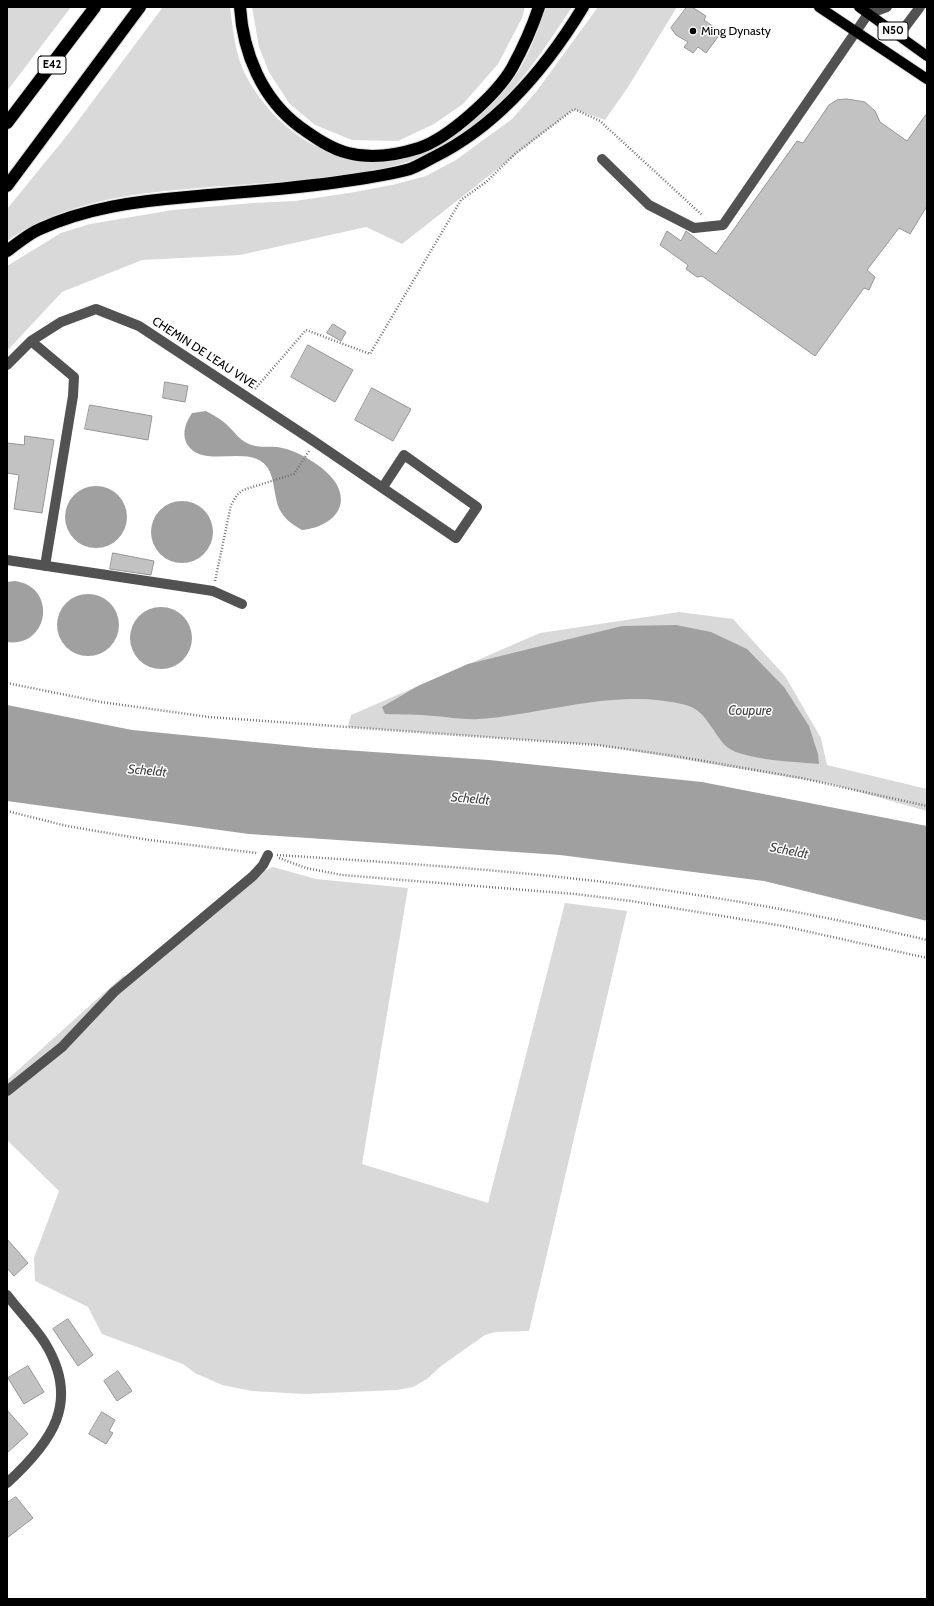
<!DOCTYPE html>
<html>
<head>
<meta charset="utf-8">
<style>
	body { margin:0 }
	#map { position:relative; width:934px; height:1606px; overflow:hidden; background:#fff; font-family:Cabin,sans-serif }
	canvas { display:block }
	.frame { position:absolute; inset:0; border:8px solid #000; pointer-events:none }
</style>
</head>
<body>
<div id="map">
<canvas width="934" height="1606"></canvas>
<div class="frame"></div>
</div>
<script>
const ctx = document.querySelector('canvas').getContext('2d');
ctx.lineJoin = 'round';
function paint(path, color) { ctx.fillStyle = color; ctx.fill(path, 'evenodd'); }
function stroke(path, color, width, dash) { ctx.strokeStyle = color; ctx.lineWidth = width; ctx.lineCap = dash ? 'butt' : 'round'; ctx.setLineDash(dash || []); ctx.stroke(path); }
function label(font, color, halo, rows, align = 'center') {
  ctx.font = font + ' Cabin,sans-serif'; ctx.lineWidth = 3; ctx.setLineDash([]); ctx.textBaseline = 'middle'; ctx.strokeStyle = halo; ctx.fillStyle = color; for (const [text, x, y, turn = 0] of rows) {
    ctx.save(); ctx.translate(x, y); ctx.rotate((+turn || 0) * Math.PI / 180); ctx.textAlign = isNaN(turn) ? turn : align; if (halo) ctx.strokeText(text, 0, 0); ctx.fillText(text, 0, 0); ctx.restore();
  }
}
const green = new Path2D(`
	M7,7H71L7,91Z
	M163,7H230C233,29 235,54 245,74C289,157 379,188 458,134C469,126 478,116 487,107C496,99 505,90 512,81C528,59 537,33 546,7H572C547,45 521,86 486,115C469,130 438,151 418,158C393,168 368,171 342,175C283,183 224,185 165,191C109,197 54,208 7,241V209L69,133Z
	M252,7H525L522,18L498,64L463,104L434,124L398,141L352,140L315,125L289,103L269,72L259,47Z
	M598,7H677L628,87L605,120L574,109L402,244L366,227L240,255L142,260L62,292L7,351V266L61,233L90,224L173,210L253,203L295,201L349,193L392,185L426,176L456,160L512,119L536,92Z
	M679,612L733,619L785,676L821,738L827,765L927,789V811L831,784L597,745L348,727L351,715L540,633Z
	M273,867L316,879L408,888L362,1164L488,1203L565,903L627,911L529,1331L495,1332L485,1335L441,1366L427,1379L413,1387L397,1390L304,1394L252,1391L222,1385L195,1373L183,1364L102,1334L88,1307L35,1281L34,1258L59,1191L7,1140V1080L124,975L130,984L256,874Z`);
const water = new Path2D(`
	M206,411C213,415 221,419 226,424C234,431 239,440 249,444C260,449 271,445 282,448C299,451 329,469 337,485C351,512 325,528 302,530C293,525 286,520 281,512C271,495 278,468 257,459C235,450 198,467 186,442C182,432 186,422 192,413Z
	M65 517a31 31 0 1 1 62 0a31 31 0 1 1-62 0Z
	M151 532a31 31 0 1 1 62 0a31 31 0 1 1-62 0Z
	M15,581C58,587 49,648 7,642V582Z
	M57 625a31 31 0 1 1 62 0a31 31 0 1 1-62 0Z
	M130 638a31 31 0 1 1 62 0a31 31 0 1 1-62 0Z
	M676,625L711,632L747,649L784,687L809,726L818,754L819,764C797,762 743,760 727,747C713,734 706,710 686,705C618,687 547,714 479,719C464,720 448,717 434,716C418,714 401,715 385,714L382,707L418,686L468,664L622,626Z
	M7,705L132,730L316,748L489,760L702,782L927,826V921L764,881L560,855L249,834L7,801Z`);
const building = new Path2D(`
	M687,7H692L706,16L704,20L714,27L713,30L720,34L706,53L698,47L693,53L684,47L688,42L676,35L671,28Z
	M847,99L865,102L875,111L880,122L907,141L927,113V206L910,234L899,228L867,270L875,277L869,290L864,288L815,356L702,276L697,277L686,269L688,265L660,245L667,231L681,241L686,231L716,254L797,141L803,143L829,105L837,100Z
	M333,324L346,332L341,341L327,333Z
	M308,345L353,370L335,402L291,377Z
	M165,382L188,386L185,402L163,398Z
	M372,388L411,409L393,441L355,420Z
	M90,405L152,416L148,440L85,429Z
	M25,436L54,440L42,513L14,509L19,475L7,473V443L24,445Z
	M113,553L154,561L151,575L110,569Z
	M7,1239L28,1263L14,1276L7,1268Z
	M68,1319L93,1355L78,1366L53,1329Z
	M28,1366L44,1392L24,1404L8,1378Z
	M118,1371L132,1391L117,1401L104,1381Z
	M7,1410L28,1434L7,1453Z
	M102,1412L115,1420L109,1431L113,1433L106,1444L89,1434Z
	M16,1497L33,1518L7,1538V1503Z`);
const path = new Path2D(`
	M255,389L306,330L370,354L461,200L486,182L516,153L574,109L600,121L702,215
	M215,581L231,505L237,495L243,490L294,474L309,451
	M7,683L101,702L209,717L597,745L675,756L801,778L927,806
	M7,811L67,826L149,840L257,853
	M277,855C417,864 559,873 697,895C775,907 851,922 927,940
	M279,858L306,868L342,875L575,894L631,901L783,926L927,958`);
const minor = new Path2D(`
	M899,35L920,7
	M602,159L649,205L694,228L723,225L868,14L887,7
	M31,341L74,377L73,396L45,566
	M7,365L31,341L61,322L96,309L139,326L315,442L456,538L477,507L404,455L383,487
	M7,560L213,591L242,604
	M7,1091L62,1047L114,992L253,876L263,865L268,855
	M7,1295C19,1311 34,1326 45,1343C81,1402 52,1442 7,1483`);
const major = new Path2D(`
	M819,7L927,79
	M859,7L927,56`);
const highway = new Path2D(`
	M240,7C243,53 262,99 300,127C314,137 331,149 348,153C371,159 397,155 419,148C449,138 497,94 512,68C523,48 532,28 539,7
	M7,123L95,7
	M7,186L140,7
	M7,251C17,244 28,234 40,229C86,208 137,201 187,197C240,192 293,189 345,181C367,178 389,175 410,169C418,166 426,161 434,157C499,125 546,68 583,7`);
const markers = [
	[693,31,4,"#000"]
];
const shields = [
	[893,31,30],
	[52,65,28]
];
const shieldNames = [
	["N50",893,31],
	["E42",52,65]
];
const poiNames = [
	["Ming Dynasty",701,31]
];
const streetNames = [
	["CHEMIN DE L'EAU VIVE",204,353,33]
];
const waterNames = [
	["Coupure",750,711],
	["Scheldt",147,771,5],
	["Scheldt",470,799,5],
	["Scheldt",789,851,11]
];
paint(green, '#d9d9d9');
paint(water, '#a0a0a0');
paint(building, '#c2c2c2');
stroke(building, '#969696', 1);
stroke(major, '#dbdbdb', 12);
stroke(highway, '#dbdbdb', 14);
stroke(path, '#747474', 2.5, [1, 2]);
stroke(minor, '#525252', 10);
stroke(major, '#000', 10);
stroke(highway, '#000', 12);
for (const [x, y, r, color] of markers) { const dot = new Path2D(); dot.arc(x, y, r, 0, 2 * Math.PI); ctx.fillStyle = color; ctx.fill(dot); stroke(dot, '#fff', 1.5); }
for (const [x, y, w] of shields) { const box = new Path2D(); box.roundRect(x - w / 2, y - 9, w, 18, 3); ctx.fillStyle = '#fff'; ctx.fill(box); stroke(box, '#000', 1); }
label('bold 11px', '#000', null, shieldNames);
label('12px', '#000', '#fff', poiNames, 'left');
label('12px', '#000', '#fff', streetNames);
label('italic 13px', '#414141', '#fff', waterNames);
</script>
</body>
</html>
